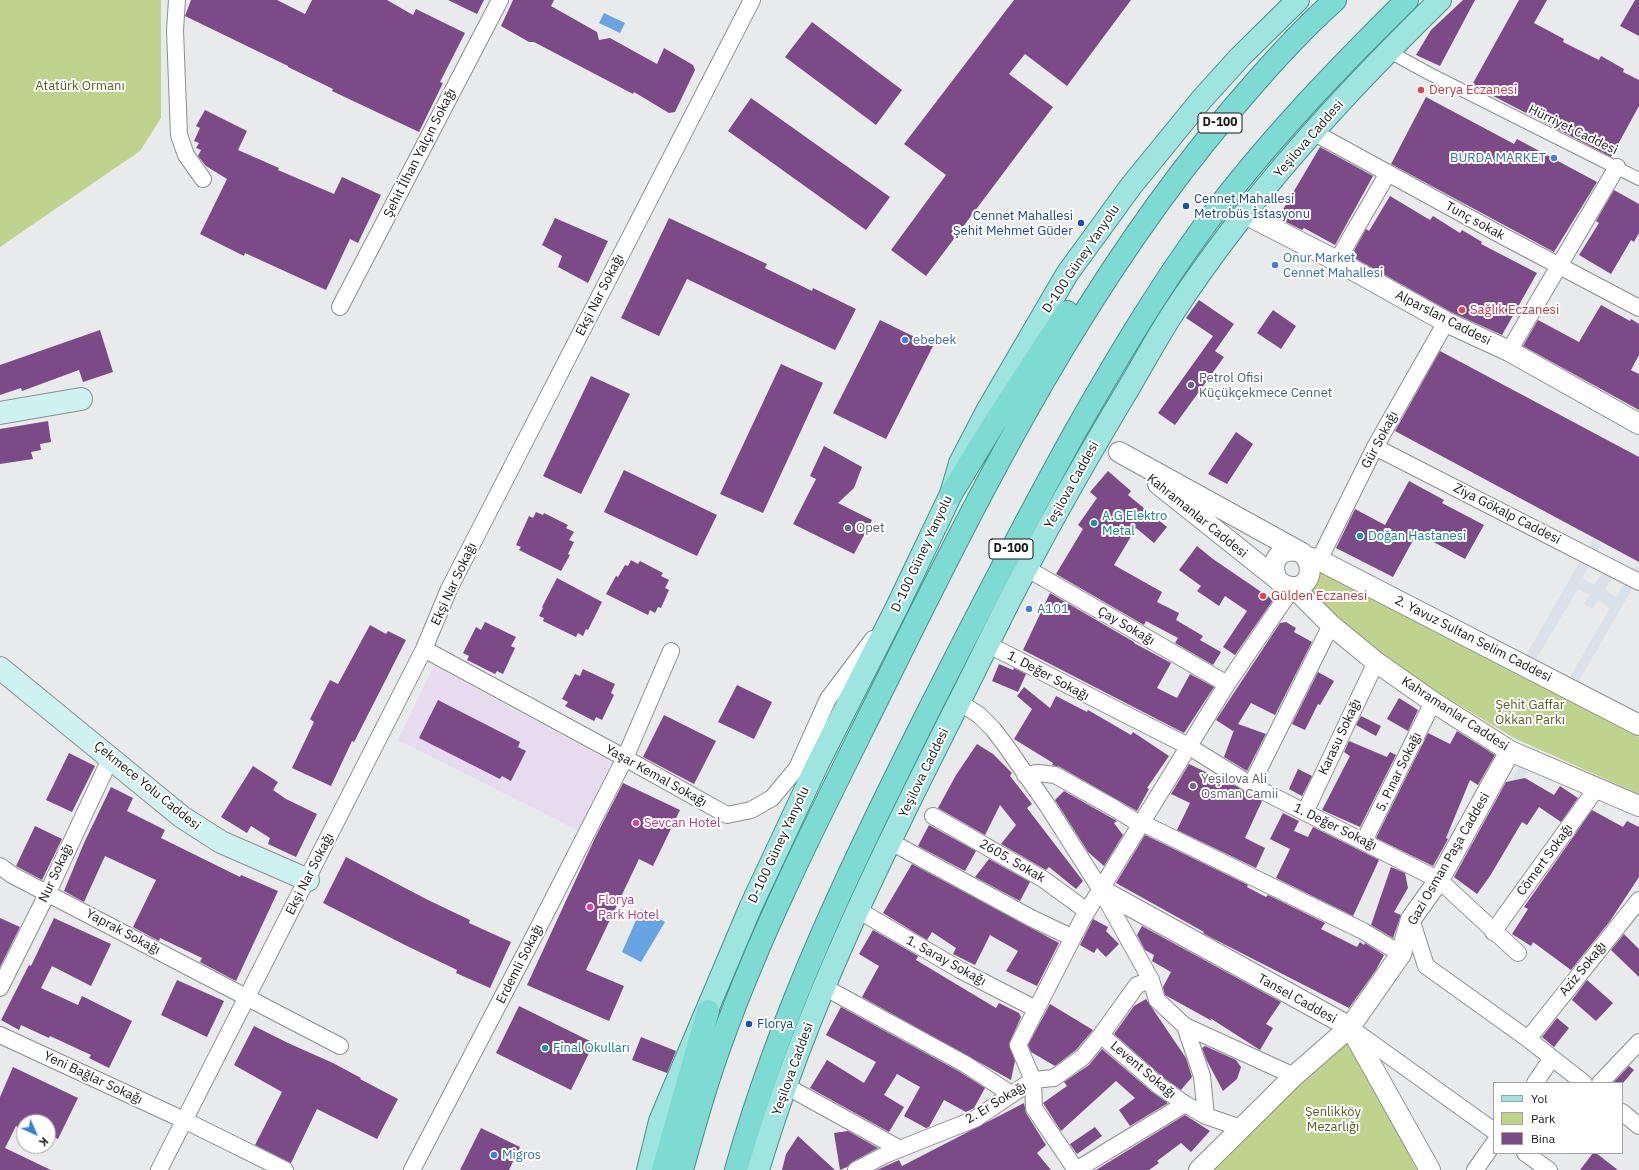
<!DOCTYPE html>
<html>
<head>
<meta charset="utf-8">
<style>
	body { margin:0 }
	#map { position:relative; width:1639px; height:1170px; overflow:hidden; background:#e9eaeb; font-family:"IBM Plex Sans",sans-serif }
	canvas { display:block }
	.legend { position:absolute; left:1493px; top:1082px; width:130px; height:72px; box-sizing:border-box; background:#fff; border:1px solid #a2a2a2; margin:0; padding:5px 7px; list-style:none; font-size:12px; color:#161717 }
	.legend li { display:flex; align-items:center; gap:8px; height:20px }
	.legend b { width:20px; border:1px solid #a2a2a2 }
	.north { position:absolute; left:16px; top:1114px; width:40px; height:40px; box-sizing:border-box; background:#fff; border:1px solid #a2a2a2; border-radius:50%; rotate:135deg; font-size:11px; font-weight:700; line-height:16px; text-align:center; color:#161717 }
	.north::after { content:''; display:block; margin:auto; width:14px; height:18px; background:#3283d2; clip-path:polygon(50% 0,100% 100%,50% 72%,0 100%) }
</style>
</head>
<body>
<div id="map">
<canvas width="1639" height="1170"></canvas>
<ul class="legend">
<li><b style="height:5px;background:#9ee4df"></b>Yol</li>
<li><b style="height:11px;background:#bfd38c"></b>Park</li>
<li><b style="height:11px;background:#7d4a88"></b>Bina</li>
</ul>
<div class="north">K</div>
</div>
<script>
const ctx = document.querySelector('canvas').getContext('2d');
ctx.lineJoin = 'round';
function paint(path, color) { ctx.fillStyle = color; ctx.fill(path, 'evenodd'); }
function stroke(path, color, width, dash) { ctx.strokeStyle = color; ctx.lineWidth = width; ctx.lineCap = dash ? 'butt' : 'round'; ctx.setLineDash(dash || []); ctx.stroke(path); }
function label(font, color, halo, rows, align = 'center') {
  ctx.font = font + ' "IBM Plex Sans",sans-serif'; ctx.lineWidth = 4; ctx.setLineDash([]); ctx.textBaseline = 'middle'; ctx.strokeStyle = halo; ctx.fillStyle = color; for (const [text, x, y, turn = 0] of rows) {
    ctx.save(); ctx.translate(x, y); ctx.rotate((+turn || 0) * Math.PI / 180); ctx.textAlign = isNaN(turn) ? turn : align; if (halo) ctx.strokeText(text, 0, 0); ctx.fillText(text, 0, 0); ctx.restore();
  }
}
const built = new Path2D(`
	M1593,539L1601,544L1582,578L1594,585L1604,570L1613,576L1605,590L1616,597L1636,565L1639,567V577L1454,897L1447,893L1470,852L1455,844L1449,855L1439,849L1434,833L1412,871L1404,867ZM1578,589L1589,595L1584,604L1593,609L1598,600L1610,608L1545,720L1511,701ZM1506,709L1541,729L1475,843L1461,835L1466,825L1457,820L1451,830L1440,824Z`);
const education = new Path2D(`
	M434,666L611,762L579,831L398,740Z`);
const green = new Path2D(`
	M0,0H161V118L140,151L0,247Z
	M1318,566L1639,737V794L1514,738L1348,638L1300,595Z
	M1346,1032L1417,1170H1212Z`);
const water = new Path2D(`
	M604,13L625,23L620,33L599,23Z
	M641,909L665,922L641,962L622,952Z`);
const building = new Path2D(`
	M191,0H277L305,14L312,0H387L413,15L416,9L465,33L440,82L443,83L419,132L332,91L333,89L288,67V66L185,16Z
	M448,0H484L477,14Z
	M513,0H554L551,6L597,32L599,40L610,38L657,64L664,48L693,65L695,70L675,112L669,113L634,92L633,94L534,42H529L501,26Z
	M1014,0H1131L1067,86L1025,54L1009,74L1053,107L926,276L891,250L946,175L904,144Z
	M1463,0H1475L1440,66L1416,55L1431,30Z
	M1519,0H1547L1534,23L1564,39L1563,42L1599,60L1601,56L1624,69L1623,72L1639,80V106L1611,157L1472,85Z
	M1635,0H1639V36L1620,26Z
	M812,22L902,90L876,125L785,57Z
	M1426,97L1514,144L1517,139L1597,182L1554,252L1391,164Z
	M751,98L890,197L866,230L728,131Z
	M205,110L247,131L238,150L279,168L278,170L334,194L342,177L381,195L358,243L350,239L326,290L245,253L244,256L200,234L227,179L206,166L198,156L201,150L196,148L199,143L194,141L200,128L196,126Z
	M1320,147L1373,176L1335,245L1304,228L1302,230L1278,218Z
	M1614,190L1639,204V233L1634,242L1631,240L1611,274L1579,255L1599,223L1596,221Z
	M1390,196L1430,220L1433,216L1460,233L1462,230L1482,242L1481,244L1537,273L1502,335L1451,312L1351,256L1366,229L1369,231Z
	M555,218L608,241L588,283L558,267L562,256L542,245Z
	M669,218L767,264L765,268L812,291L813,288L856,309L835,350L687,279L659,336L621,318Z
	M1199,300L1234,324L1215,351L1224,357L1175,425L1158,413L1213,336L1186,318Z
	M1601,305L1630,321L1631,319L1639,324V355L1631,370L1639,374V410L1523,346L1538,320L1579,342Z
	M1273,310L1296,326L1281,349L1257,333Z
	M880,320L933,346L886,439L833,413Z
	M100,330L113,372L83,382L79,370L22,391L21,388L0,395V365Z
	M1440,351L1639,457V562L1395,431Z
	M781,364L823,383L763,513L720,494Z
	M591,376L630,394L581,494L543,476Z
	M48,421L51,442L40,444L41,450L31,452L33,459L0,464V429Z
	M1236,432L1253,444L1227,484L1208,474Z
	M824,446L862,467L854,488L838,503L872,520L854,554L793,524L816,479L810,476Z
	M624,470L717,515L697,556L604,512Z
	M1108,471L1131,491L1128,495L1167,527L1154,543L1136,528L1114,565L1162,592L1157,602L1179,613L1176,620L1203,636L1200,640L1221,652L1213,665L1175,643L1178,638L1146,621L1144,625L1056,574L1083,529L1078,525L1097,498L1090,492Z
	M1409,481L1444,500L1442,503L1484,525L1465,559L1417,533L1393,577L1336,548L1355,509L1385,525Z
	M536,512L543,515L544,513L568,525L566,528L574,532L569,540L574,542L568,554L570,555L561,571L519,550L521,547L516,545L529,516L533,518Z
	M1197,546L1213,559L1273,600L1235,655L1223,647L1247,611L1225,596L1219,606L1197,591L1201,586L1179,570Z
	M631,560L638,564L640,561L663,573L661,576L669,580L665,588L669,590L661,608L658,607L655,613L650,610L648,615L606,594L616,576L618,577L625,565L628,566Z
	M557,578L602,602L588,630L586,629L583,636L578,633L576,637L543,621L544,618L539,616L543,608L542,607Z
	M1050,593L1134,642V643L1171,663L1157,688L1177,698L1190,674L1214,687L1184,733L1023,650Z
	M485,622L516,637L511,646L515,648L503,674L497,671L495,674L467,660L469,656L463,653L476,627L481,630Z
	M1286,622L1296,628L1294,632L1312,642L1275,715L1251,703L1238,724L1266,734L1247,771L1224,757L1234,730L1233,731L1216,720L1280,623Z
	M370,625L386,634L388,631L406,640L354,742L352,741L331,786L292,768L314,722L310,719L330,680L338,684Z
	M999,664L1013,670L1014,668L1026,674L1018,692L992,681Z
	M583,669L615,684L611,693L614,695L602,720L596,717L594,721L565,706L568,702L562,699L575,674L580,676Z
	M1318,672L1334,681L1320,705L1318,704L1305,730L1292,724Z
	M737,685L772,702L754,739L718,722Z
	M1024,687L1050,708L1056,696L1087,712L1088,710L1131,735L1133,732L1169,756L1147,788L1149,789L1137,811L1060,767L1052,765L1053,763L1014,739L1032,709L1017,696Z
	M1399,698L1418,710L1408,731L1387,719Z
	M438,700L520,742L518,747L526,751L511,781L502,776L500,779L419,738Z
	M664,715L716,741L694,784L643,757Z
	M1361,716L1381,726L1376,736L1356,725Z
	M1457,731L1495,755L1478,785L1470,780L1446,838L1448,839L1433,866L1376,838L1428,733L1450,744Z
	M1349,741L1387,757L1390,752L1396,755L1360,827L1322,810L1350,756L1344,752Z
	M977,744L993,754L1012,773L1010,776L1032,804L1027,808L1083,881L1076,889L1049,867L1046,870L1001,844L1016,825L1000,805L985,835L938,808L956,775Z
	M69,753L95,766L72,812L46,800Z
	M1189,764L1216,777L1217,775L1262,801L1245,838L1265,848L1256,868L1177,830L1190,803L1171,794Z
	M253,766L278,782L273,790L286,799L317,814L296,857L268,844L270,838L251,826L247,833L221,817Z
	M1298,769L1312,776L1302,796L1289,789Z
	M1525,778L1554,795L1560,786L1578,798L1561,822L1539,807L1527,825L1522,822L1490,876L1477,894L1454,877L1506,782Z
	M623,783L680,810L653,866L639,859L586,970L624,986L609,1021L527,985L595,838Z
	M111,787L133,798L127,811L165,830L161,838L240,877L241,875L278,891L236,981L200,962L202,958L160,938L159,941L133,927L156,880L105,856L84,902L64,891L84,843Z
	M1064,791L1117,821L1114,823L1123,835L1104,866L1088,852L1055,800Z
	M1592,810L1623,827L1627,821L1639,827V877L1610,921L1571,970L1533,942L1531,946L1512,934L1528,909L1524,907Z
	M1283,813L1299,821L1294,831L1308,837L1313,827L1379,860L1353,916L1276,878L1290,849L1270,839Z
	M929,825L976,851L965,871L918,846Z
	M35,826L62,839L42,880L16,866Z
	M1145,835L1248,885L1247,887L1266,897L1268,895L1325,923L1321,929L1357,947L1360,942L1364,945L1365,943L1384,955L1376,970L1349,1008L1210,937L1203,933L1204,932L1116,883Z
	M346,857L428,900L470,920L469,923L511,942L490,988L456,973L457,970L405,945L323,903Z
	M989,859L1030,882L1020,901L975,877Z
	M912,864L1059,943L1037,986L1006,971L1018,951L990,935L975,965L953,954L956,948L932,932L927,940L883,913Z
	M1391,867L1405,873L1408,888L1394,912L1401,915L1393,938L1371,925Z
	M0,918L20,927L0,967Z
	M54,918L111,944L91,986L52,966L41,988L78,1005L82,996L132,1021L109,1068L89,1058L91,1055L50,1036L49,1038L21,1025L19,1030L1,1020L29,965L31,966Z
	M1093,919L1108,927L1106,931L1119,944L1106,957L1097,948L1094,953L1080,945Z
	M1142,926L1281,1002L1266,1024L1273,1028L1260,1050L1210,1018L1212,1021L1165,995L1163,987L1171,972L1152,961L1154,955L1145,950L1137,935Z
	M873,930L918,956L916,960L996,1008L999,1003L1019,1013L1021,1017L1009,1044L1015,1061L1011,1080L862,997L879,966L859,954Z
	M1624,934L1639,949V977L1611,950Z
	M177,980L224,1001L207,1037L161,1015Z
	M1587,980L1613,1003L1596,1021L1572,1000Z
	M1146,999L1186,1058L1192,1077L1181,1090L1164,1078L1114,1034L1134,1006Z
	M1050,1004L1093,1030L1076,1050L1055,1066L1031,1052L1028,1045Z
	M519,1006L594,1043L571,1090L496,1053Z
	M841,1007L960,1072L985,1088L974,1108L966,1112L944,1100L929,1127L926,1128L904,1116L920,1087L897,1074L884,1095L904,1107L889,1132L810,1088L827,1060L864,1083L876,1062L826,1035Z
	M1557,1018L1569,1028L1554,1047L1542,1037Z
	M254,1026L288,1043L333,1063L361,1078L360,1079L398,1099L377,1139L317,1109L291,1163L255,1145L282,1092L234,1065Z
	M641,1037L676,1051L667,1073L632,1060Z
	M1205,1046L1236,1060L1241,1067L1237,1079L1223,1091L1207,1061L1202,1048Z
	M1102,1049L1152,1092L1168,1103L1130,1126L1119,1110L1135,1098L1116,1081L1061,1131L1043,1103L1067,1086L1064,1082L1089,1065Z
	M1629,1066L1634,1070L1623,1083H1613Z
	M13,1067L78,1098L58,1139L48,1134V1122H21L19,1128L16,1126L5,1148L51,1170H0V1097Z
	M1024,1103L1026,1113L1046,1145L1037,1153L1051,1170H877L899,1160L902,1166Z
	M1185,1115L1210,1131L1191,1152L1181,1143L1157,1161L1159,1163L1149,1170H1096Z
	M1095,1127L1102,1136L1077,1154L1070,1144Z
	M481,1128L520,1147L509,1170H460Z
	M848,1131L878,1148L852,1162L847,1167L840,1170L834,1133Z
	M798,1136L835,1170H782L786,1154Z
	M1593,1153H1596L1618,1170H1580Z`);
const pedestrian = new Path2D(`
	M1388,51L1428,73L1639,179`);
const minor = new Path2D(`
	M177,0L175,30L179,135L186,155L203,179
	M1313,132L1499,234L1639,308
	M1337,261L1388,173
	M340,307L500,0
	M1509,351L1617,167
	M1375,447L1639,582
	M1319,560L1375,447L1446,322
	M1026,568L1227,684
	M987,644L1188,746L1251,785L1439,880L1518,953
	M424,649L625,758L727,815L751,810L772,798L797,768L828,699L873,639
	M959,702L979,715L993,729L1006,746L1047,805L1101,890L1151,980L1157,1000L1185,1026L1202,1076L1206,1116L1241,1128
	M1025,775L1038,773L1055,775L1114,808L1141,825
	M1251,785L1331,625
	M1305,812L1376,662
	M933,816L1043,879L1087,911
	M1142,823L1363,931L1401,954
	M1364,841L1433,702
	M891,842L1031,918L1073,938
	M0,866L12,875L340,1046
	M858,910L962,971L1036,1009
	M1411,919L1426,966L1528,1039L1584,1083
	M1493,932L1596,789
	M824,987L965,1064L1011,1094
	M0,988L48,892L111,757
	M1185,1026L1294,1076
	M1352,1029L1494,1131
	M0,1035L186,1121L285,1170
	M1101,1035L1158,1085L1185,1104
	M1528,1039L1639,900
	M1535,1083L1552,1058
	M1600,1083L1639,1042
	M786,1086L900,1149
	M1622,1112L1639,1126
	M1525,1153L1549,1170
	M159,1170L424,649L449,589L752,0
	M412,1170L531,942L625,758L671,651
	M856,1170L887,1154L975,1119L1033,1080L1054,1078L1083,1057L1101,1035L1137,985L1151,980
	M1076,1170L1034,1108L1033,1080L1018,1045L1083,918L1227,684L1293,587
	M1076,1170L1185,1104L1206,1116
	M1475,1170L1494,1143`);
const tertiary = new Path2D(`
	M1245,214L1337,261L1446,322L1509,351L1639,424
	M1119,452L1302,553C1318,567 1308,593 1287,586C1272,582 1269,559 1284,552C1288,550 1293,551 1297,551
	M1158,484L1277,579
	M1307,557L1319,560L1639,725
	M1293,587L1331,625L1376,662L1433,702L1510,751L1639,806
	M1101,890L1350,1027L1430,1170
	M1199,1170L1294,1076L1350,1027L1401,954L1411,919L1439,880L1510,751`);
const secondary = new Path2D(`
	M0,413L81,399
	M0,668L182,817L221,842L308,880`);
const primary = new Path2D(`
	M648,1170L660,1121L751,906L817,765L897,607L951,494L960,463L987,411L1067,274L1131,186L1202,99L1240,57L1298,0
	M758,1170C806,1008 882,854 958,704C981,659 1002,613 1026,569C1059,506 1095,444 1131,384C1145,360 1158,336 1173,313C1248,198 1342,96 1440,0`);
const trunk = new Path2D(`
	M951,494L995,422L1067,312
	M663,1170L708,1011
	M682,1170C694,1126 706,1083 722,1040C767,915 830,796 889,676C986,480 1086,282 1228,114C1262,74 1296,35 1335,0
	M736,1170C781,1010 854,859 929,710C976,617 1024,524 1075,432C1115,362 1155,294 1202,229C1263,146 1334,72 1407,0`);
const markers = [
	[1421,90,4,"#e0444e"],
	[1554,158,4,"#3f7fe0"],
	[1186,206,4,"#1a4fb4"],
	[1081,223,4,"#1a4fb4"],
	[1275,265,4,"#3f7fe0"],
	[1462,310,4,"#e0444e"],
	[905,340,4,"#3f7fe0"],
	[1191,385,4,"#5c6f8a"],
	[1094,523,4,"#0f9aa8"],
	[848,528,4,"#5c6f8a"],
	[1360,536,4,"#0f9aa8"],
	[1263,596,4,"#e0444e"],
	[1029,609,4,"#3f7fe0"],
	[1193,786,4,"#6b7280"],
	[636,823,4,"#d1479c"],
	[590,907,4,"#d1479c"],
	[749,1024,4,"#1a4fb4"],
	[545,1048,4,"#0f9aa8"],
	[494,1155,4,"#3f7fe0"]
];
const shields = [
	[1220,123,44],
	[1011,549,44]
];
const shieldNames = [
	["D-100",1220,123],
	["D-100",1011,549]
];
const parkNames = [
	["Atatürk Ormanı",80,86],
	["Şehit Gaffar",1530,705],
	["Okkan Parkı",1530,720],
	["Şenlikköy",1333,1112],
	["Mezarlığı",1333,1127]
];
const healthNames = [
	["Derya Eczanesi",1429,90],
	["Sağlık Eczanesi",1470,310],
	["Gülden Eczanesi",1271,596]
];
const streetNames = [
	["Hürriyet Caddesi",1573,130,26],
	["Yeşilova Caddesi",1309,139,-49],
	["Şehit İlhan Yalçın Sokağı",420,153,-63],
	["Tunç sokak",1475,221,29],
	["D-100 Güney Yanyolu",1081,259,-56],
	["Ekşi Nar Sokağı",600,295,-63],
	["Alparslan Caddesi",1443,318,27],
	["Gür Sokağı",1380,440,-62],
	["Yeşilova Caddesi",1072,485,-61],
	["Ziya Gökalp Caddesi",1507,514,27],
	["Kahramanlar Caddesi",1197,516,39],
	["D-100 Güney Yanyolu",922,554,-65],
	["Ekşi Nar Sokağı",454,584,-65],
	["Çay Sokağı",1126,626,30],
	["2. Yavuz Sultan Selim Caddesi",1473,639,27],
	["1. Değer Sokağı",1048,676,28],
	["Kahramanlar Caddesi",1455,714,33],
	["Karasu Sokağı",1340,737,-65],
	["5. Pınar Sokağı",1399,772,-64],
	["Yeşilova Caddesi",924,773,-64],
	["Yaşar Kemal Sokağı",656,776,29],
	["Çekmece Yolu Caddesi",147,786,39],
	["1. Değer Sokağı",1335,827,26],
	["D-100 Güney Yanyolu",779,845,-65],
	["Gazi Osman Paşa Caddesi",1449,859,-60],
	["Cömert Sokağı",1545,860,-54],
	["2605. Sokak",1012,861,30],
	["Nur Sokağı",56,873,-65],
	["Ekşi Nar Sokağı",310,874,-63],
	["Yaprak Sokağı",123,932,28],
	["1. Saray Sokağı",946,961,29],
	["Erdemli Sokağı",520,964,-63],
	["Aziz Sokağı",1583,969,-51],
	["Tansel Caddesi",1297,999,29],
	["Yeşilova Caddesi",793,1069,-70],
	["Levent Sokağı",1143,1070,40],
	["Yeni Bağlar Sokağı",93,1078,25],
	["2. Er Sokağı",996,1103,-31]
];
const shopNames = [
	["BURDA MARKET",1546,158,"right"],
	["Onur Market",1283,258],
	["Cennet Mahallesi",1283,273],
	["ebebek",913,340],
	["A101",1037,609],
	["Migros",502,1155]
];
const transitNames = [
	["Cennet Mahallesi",1194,199],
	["Metrobüs İstasyonu",1194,214],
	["Cennet Mahallesi",1073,216,"right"],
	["Şehit Mehmet Güder",1073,231,"right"],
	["Florya",757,1024]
];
const serviceNames = [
	["Petrol Ofisi",1199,378],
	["Küçükçekmece Cennet",1199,393],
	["Opet",856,528]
];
const cultureNames = [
	["A.G Elektro",1102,516],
	["Metal",1102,531],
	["Doğan Hastanesi",1368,536],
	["Final Okulları",553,1048]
];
const worshipNames = [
	["Yeşilova Ali",1201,779],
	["Osman Camii",1201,794]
];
const hotelNames = [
	["Sevcan Hotel",644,823],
	["Florya",598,900],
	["Park Hotel",598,915]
];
paint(built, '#dae1e8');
paint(education, '#e7dbef');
paint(green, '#bfd38c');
paint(water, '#68a3e2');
paint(building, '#7d4a88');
stroke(pedestrian, '#8c8d8e', 14);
stroke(minor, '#8c8d8e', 18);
stroke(tertiary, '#8c8d8e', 22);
stroke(secondary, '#8c8d8e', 24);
stroke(primary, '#44918b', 24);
stroke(trunk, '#44918b', 24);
stroke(pedestrian, '#fff', 12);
stroke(minor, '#fff', 16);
stroke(tertiary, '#fff', 20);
stroke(secondary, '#cef2ef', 22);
stroke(primary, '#9ee4df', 22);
stroke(trunk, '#7edbd4', 22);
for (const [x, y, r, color] of markers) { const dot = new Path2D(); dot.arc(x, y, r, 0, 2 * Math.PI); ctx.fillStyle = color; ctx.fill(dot); stroke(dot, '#fff', 1.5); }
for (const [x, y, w] of shields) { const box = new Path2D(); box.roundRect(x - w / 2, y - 10, w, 20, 3); ctx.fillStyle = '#fff'; ctx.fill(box); stroke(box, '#161717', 1); }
label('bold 12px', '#161717', null, shieldNames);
label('13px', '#515f24', '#fff', parkNames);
label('13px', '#be3a42', '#fff', healthNames, 'left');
label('13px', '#161717', '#fff', streetNames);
label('13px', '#366cbe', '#fff', shopNames, 'left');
label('13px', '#164399', '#fff', transitNames, 'left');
label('13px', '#4e5e75', '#fff', serviceNames, 'left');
label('13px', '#0d838f', '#fff', cultureNames, 'left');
label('13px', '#5b616d', '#fff', worshipNames, 'left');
label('13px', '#b23c85', '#fff', hotelNames, 'left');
</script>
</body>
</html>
